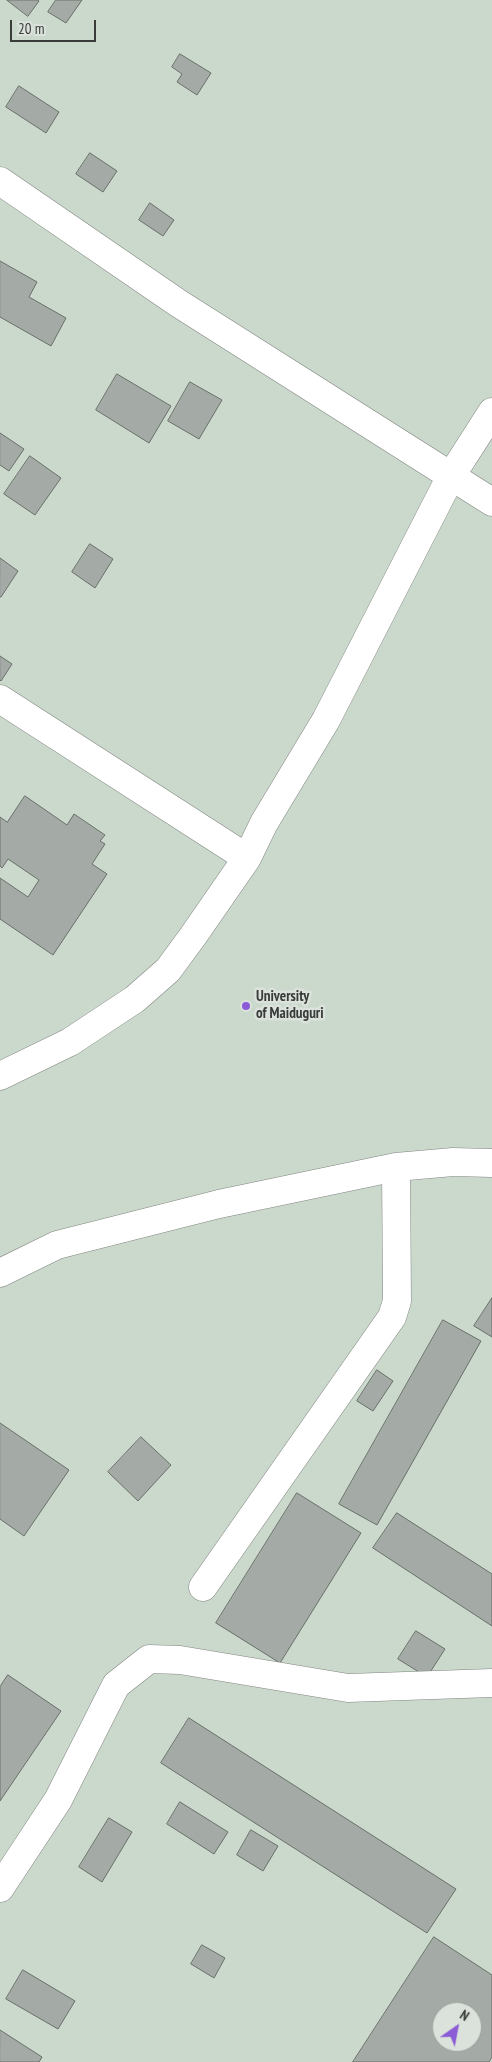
<!DOCTYPE html>
<html>
<head>
<meta charset="utf-8">
<style>
	body { margin:0 }
	#map { position:relative; width:492px; height:2062px; overflow:hidden; background:#dbe2dc; font-family:"PT Sans Narrow",sans-serif }
	canvas { display:block }
	.north { position:absolute; left:432px; top:2002px; width:50px; height:50px; box-sizing:border-box; background:#dbe2dc; border:1px solid #9ba09b; border-radius:50%; rotate:33deg; font-size:14px; font-weight:700; line-height:20px; text-align:center; color:#3a3c3a }
	.north::after { content:''; display:block; margin:auto; width:18px; height:22px; background:#8a5cd5; clip-path:polygon(50% 0,100% 100%,50% 72%,0 100%) }
	.scale { position:absolute; left:10px; top:20px; width:86px; height:22px; box-sizing:border-box; border:2px solid #3a3c3a; border-top:0; padding-left:6px; font-size:15px; line-height:18px; white-space:nowrap; color:#3a3c3a; -webkit-text-stroke:4px #dbe2dc; paint-order:stroke }
</style>
</head>
<body>
<div id="map">
<canvas width="492" height="2062"></canvas>
<div class="north">N</div>
<div class="scale">20 m</div>
</div>
<script>
const ctx = document.querySelector('canvas').getContext('2d');
ctx.lineJoin = 'round';
function paint(path, color) { ctx.fillStyle = color; ctx.fill(path, 'evenodd'); }
function stroke(path, color, width, dash) { ctx.strokeStyle = color; ctx.lineWidth = width; ctx.lineCap = dash ? 'butt' : 'round'; ctx.setLineDash(dash || []); ctx.stroke(path); }
function label(font, color, halo, rows, align = 'center') {
  ctx.font = font + ' "PT Sans Narrow",sans-serif'; ctx.lineWidth = 5; ctx.setLineDash([]); ctx.textBaseline = 'middle'; ctx.strokeStyle = halo; ctx.fillStyle = color; for (const [text, x, y, turn = 0] of rows) {
    ctx.save(); ctx.translate(x, y); ctx.rotate((+turn || 0) * Math.PI / 180); ctx.textAlign = isNaN(turn) ? turn : align; if (halo) ctx.strokeText(text, 0, 0); ctx.fillText(text, 0, 0); ctx.restore();
  }
}
const built = new Path2D(`
	M0,0H492V2062H0ZM442,2012H472V2042H442Z`);
const building = new Path2D(`
	M7,0H38L39,1L28,16Z
	M56,0H82L66,23L48,12Z
	M180,54L211,73L197,95L177,82L182,74L172,67Z
	M19,86L59,112L46,133L6,107Z
	M90,153L117,171L103,192L76,174Z
	M150,203L174,220L163,236L139,220Z
	M0,261L37,282L29,297L66,318L51,346L0,317Z
	M117,374L171,406L149,443L96,410Z
	M190,382L222,400L199,439L168,421Z
	M0,433L24,449L9,471L0,465Z
	M30,456L61,478L35,515L4,494Z
	M90,544L113,559L95,588L72,572Z
	M0,558L18,571L1,597H0Z
	M0,656L12,664L1,681L0,680Z
	M25,796L67,825L74,814L105,835L100,841L105,844L92,864L107,874L53,955L0,919V878L28,897L39,880L8,859L2,868L0,866V817L7,822Z
	M492,1298V1337L474,1326Z
	M443,1320L481,1341L377,1525L339,1504Z
	M377,1370L393,1381L373,1411L357,1401Z
	M0,1423L69,1470L24,1536L0,1519Z
	M141,1437L171,1465L138,1501L108,1472Z
	M297,1493L361,1533L280,1663L216,1623Z
	M397,1513L492,1574V1626L373,1548Z
	M416,1631L445,1649L427,1677L398,1659Z
	M8,1675L61,1711L0,1801V1687Z
	M189,1718L456,1889L427,1933L161,1763Z
	M180,1802L228,1832L214,1854L167,1824Z
	M109,1818L132,1832L102,1882L79,1867Z
	M251,1830L278,1846L263,1871L237,1855Z
	M434,1937L492,1975V2057L489,2062H353ZM442,2012H472V2042H442Z
	M202,1945L225,1958L214,1978L191,1964Z
	M23,1970L75,2001L58,2029L6,1999Z
	M0,2030L42,2057L39,2062H0Z`);
const minor = new Path2D(`
	M0,181L178,303L492,502
	M0,699L247,858
	M0,1076L70,1042L135,999L168,970L193,936L247,858L264,823L326,720L451,476L492,412
	M0,1273L57,1245L219,1204L396,1167L453,1162L492,1163
	M203,1587L392,1317L397,1301L396,1167
	M0,1888L58,1800L116,1685L149,1659L180,1660L348,1688L492,1683`);
const markers = [
	[246,1006,5,"#8a5cd5"]
];
const poiNames = [
	["University",256,997],
	["of Maiduguri",256,1014]
];
paint(built, '#cbd8cc');
paint(building, '#a4aaa5');
stroke(building, '#6a706a', 1);
stroke(minor, '#808681', 29);
stroke(minor, '#fff', 28);
for (const [x, y, r, color] of markers) { const dot = new Path2D(); dot.arc(x, y, r, 0, 2 * Math.PI); ctx.fillStyle = color; ctx.fill(dot); stroke(dot, '#dbe2dc', 2); }
label('bold 15px', '#3a3c3a', '#dbe2dc', poiNames, 'left');
</script>
</body>
</html>
